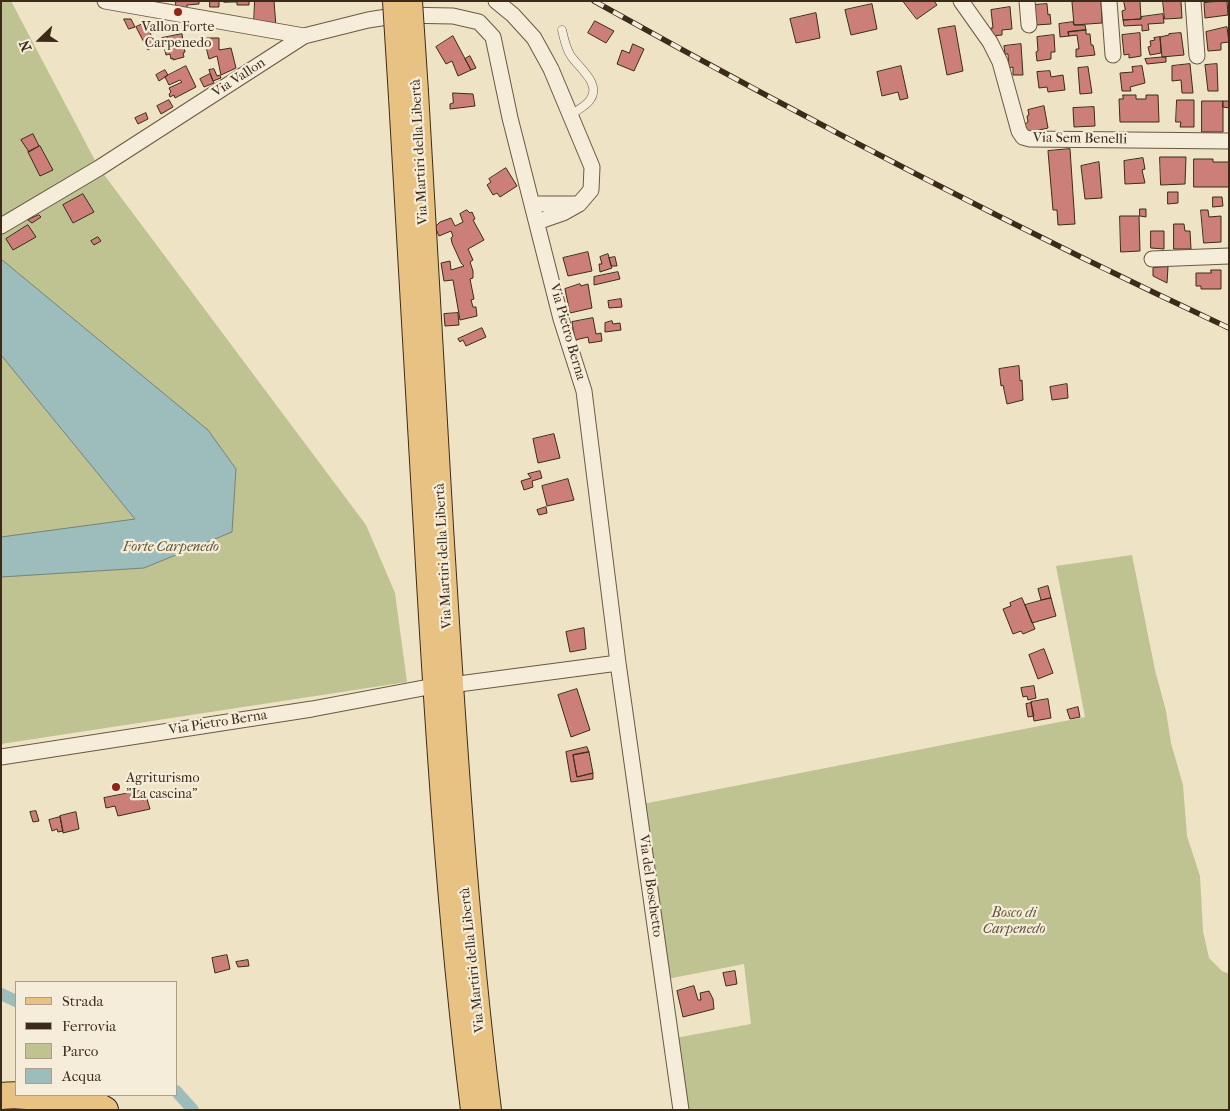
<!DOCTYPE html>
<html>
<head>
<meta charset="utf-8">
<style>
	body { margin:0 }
	#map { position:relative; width:1230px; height:1111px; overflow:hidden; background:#efe3c5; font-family:"IM FELL French Canon",serif }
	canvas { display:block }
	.frame { position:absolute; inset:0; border:2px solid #3c2b19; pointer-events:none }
	.legend { position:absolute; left:15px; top:981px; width:162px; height:115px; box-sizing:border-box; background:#f5edd9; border:1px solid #ab9f8c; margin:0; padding:6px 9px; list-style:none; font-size:15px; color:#3c2b19 }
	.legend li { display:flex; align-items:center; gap:10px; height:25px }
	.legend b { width:25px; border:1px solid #ab9f8c }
	.north { position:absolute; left:15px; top:15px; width:50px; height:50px; -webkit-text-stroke:4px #f5edd9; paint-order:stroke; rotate:248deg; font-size:14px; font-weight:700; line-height:20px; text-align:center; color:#3c2b19 }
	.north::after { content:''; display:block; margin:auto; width:18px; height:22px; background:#3c2b19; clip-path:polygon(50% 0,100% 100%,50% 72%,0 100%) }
</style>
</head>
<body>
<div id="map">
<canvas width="1230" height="1111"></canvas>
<div class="frame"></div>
<ul class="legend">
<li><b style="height:6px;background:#e8c282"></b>Strada</li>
<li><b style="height:6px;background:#3c2b19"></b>Ferrovia</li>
<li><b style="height:14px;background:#bfc291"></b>Parco</li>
<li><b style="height:14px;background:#9cbdbb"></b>Acqua</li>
</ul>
<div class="north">N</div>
</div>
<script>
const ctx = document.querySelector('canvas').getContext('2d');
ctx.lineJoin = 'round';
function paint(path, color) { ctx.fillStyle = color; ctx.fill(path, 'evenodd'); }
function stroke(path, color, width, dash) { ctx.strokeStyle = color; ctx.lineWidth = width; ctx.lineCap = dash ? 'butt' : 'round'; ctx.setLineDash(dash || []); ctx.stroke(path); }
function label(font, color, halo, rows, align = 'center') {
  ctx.font = font + ' "IM FELL French Canon",serif'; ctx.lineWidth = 4.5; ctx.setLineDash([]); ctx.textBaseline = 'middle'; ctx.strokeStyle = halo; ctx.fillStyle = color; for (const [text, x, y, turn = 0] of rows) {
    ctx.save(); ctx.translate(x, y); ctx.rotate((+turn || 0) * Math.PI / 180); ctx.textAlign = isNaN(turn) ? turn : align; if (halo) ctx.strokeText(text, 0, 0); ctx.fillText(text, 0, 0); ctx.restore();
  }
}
const green = new Path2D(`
	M1,1H11L99,168L366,525L395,593L407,682L1,744Z
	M1132,555L1155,670L1166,711L1171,743L1183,785L1187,836L1200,876L1203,931L1209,958L1222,971L1229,974V1110H685L675,1038L751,1024L744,964L667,979L642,801L648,803L1085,717L1056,566Z`);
const water = new Path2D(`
	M1,259L208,430L236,469L232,532L144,568L1,577V537L135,519L1,355Z`);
const canal = new Path2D(`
	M1,994L16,1001
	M176,1091L193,1110`);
const building = new Path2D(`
	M176,1H199V4L187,5V8H176Z
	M210,1H219V7H210Z
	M249,1V5H237V2H224Z
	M255,1H274L276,27L254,23Z
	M903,1H934L937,5L917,19Z
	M1081,1H1101L1102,23L1074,25L1072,2Z
	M1124,1H1140L1141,19L1123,20L1122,11L1125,10Z
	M1163,1H1181L1182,18L1165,19Z
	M1227,1L1228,15L1205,18L1204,3Z
	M872,4L877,29L851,35L845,10Z
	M1047,4L1048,15L1050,14L1051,24L1036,25L1034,5Z
	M1010,7L1012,29L1002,30V35L991,36V28H993L991,10Z
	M816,13L820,38L796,43L790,19Z
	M1163,14L1164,23L1148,24L1149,30L1142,31V25L1124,26L1123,20L1141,19V17Z
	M124,19H131L135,27L129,29Z
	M595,21L614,31L606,43L588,33Z
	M1073,22L1074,25H1085L1086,30L1068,32L1069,36L1060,37L1059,24Z
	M145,23L156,45L148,50L136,27Z
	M955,26L963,71L947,75L938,29Z
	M1227,27L1229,42L1221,43V50L1208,51L1206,32Z
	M1086,30V34H1090L1091,45H1093L1095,55L1076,57V49H1079L1077,35L1069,36L1068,32Z
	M1140,33L1141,56L1129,58V54L1124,55L1122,35Z
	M1181,33L1184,55L1162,57L1160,37L1169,35V34Z
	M182,34L185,52L183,53L184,57L173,60V58L171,59L170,54L166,55L162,38Z
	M1054,35L1055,52H1051V59L1037,61L1036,52L1038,51L1037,37Z
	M453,36L471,70L458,76L452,61L446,64L436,47Z
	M1160,37L1161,53L1150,55L1148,47L1151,46L1150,41L1155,40L1154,38Z
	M207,38H219V50L231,48L236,68L221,75L217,56L209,59L207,51Z
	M633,44L644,49L634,71L617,64L622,50L629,53Z
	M1021,44L1023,75H1013V67L1009,68L1008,54H1005L1004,46Z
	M470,56L476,68L471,70L465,59Z
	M1162,57H1166V62L1147,64L1145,59Z
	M1190,64L1193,93H1182L1181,80L1172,81V66Z
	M1217,64L1218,91H1208L1205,65Z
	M186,66L196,87L175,98L174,95L170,97L169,94L171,92L169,88L182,82L180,80L169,85L165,77Z
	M901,66L908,98L900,100L898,92L882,96L877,72Z
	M1142,66L1145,83L1130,87L1131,91H1122L1120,73L1133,72L1132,67Z
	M1088,67L1092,93L1080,94L1078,68Z
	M214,69L217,76L220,75L221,78L213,81L209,70Z
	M165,70L168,75L159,81L156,75Z
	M1050,71L1051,77L1063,75L1065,90L1048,92L1047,87L1039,88L1037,72Z
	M210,74L214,83L204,87L200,79Z
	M453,93L473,94L475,106L450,109V104L453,103Z
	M1123,95H1136V99H1146V95H1158L1159,122H1120L1119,99H1123Z
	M169,100L173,107L161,114L157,106Z
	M1177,100H1194V127H1180L1181,122H1176Z
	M1202,101H1223V132H1202Z
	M1223,101H1229V108L1223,107Z
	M1044,106L1048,128L1027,133L1025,124L1028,122L1027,116L1029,115L1028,110Z
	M1094,107L1095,126L1074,127L1073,108Z
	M146,113L148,119L138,124L135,118Z
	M33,134L39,146L29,152L21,140Z
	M40,146L53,170L40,176L28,152Z
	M1070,149L1075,224L1058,225L1057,210H1053L1048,151Z
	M1160,157H1186L1185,184L1161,185Z
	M1143,158L1145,169L1142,170L1145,183L1125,184L1124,161Z
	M1194,159H1213V162H1229V187H1194Z
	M1099,162L1102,198L1085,199L1081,166Z
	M506,168L517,186L500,197L497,193L493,195L487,185L491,182L489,179Z
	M1168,192H1178V203L1168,204Z
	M83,194L94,212L73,223L63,205Z
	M1213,197H1222L1223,206L1213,207Z
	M1140,209H1146V217L1140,216Z
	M467,210L470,213L472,212L475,219L473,220L484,240L468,249L473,260L470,262L473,271V278L470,279L474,299L471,300L473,307H476L477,316L460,320L453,280L444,281L441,263L450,261L451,270L464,266L461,263L452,243L451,238L453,236L451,231L439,236L435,227L440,222L451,218L455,226L463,222L460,214Z
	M1201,210H1208L1209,217L1221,216V242L1204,243Z
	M39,215L41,217L32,223L28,220Z
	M1120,216H1139L1140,251L1121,252Z
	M1174,224H1184L1185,231H1190L1191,249H1174Z
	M28,225L36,237L13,250L6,239Z
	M1151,231H1164V249L1151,248Z
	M98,237L101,241L94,245L91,241Z
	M588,252L592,271L568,276L563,258Z
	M608,254L612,268L600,272L599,264H602L600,257Z
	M615,257L617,266H611L609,258Z
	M1168,267L1167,283L1153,276V268Z
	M1211,270H1221V289H1201V286H1196V273H1211Z
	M618,272L620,279L594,285V277Z
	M580,284L581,286L588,284L592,308L570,313L565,289Z
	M621,299L622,307L609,308L608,301Z
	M458,313L459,325L445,326L444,314Z
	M593,318L596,334L601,333L602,341L589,343L588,337L575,340L572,322Z
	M612,321L613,324L620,323L621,330L605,332V323Z
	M482,328L486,337L466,346L463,340L460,342L458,339Z
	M1019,366L1020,381L1022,380L1023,400L1007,404L1003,385L1001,386L999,369Z
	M1067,384L1068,398L1052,400L1050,387Z
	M554,434L560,458L538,463L533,439Z
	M540,471L542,478L532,481L533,487L524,490L521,481L531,478L528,474Z
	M568,479L574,500L547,506L542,486Z
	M546,507L547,513L539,515L537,510Z
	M1048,586L1051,598L1041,600L1038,589Z
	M1022,598L1035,629L1023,634L1021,631L1013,634L1003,609L1011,606L1010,603Z
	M1051,598L1056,616L1032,623L1025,605Z
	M584,628L586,649L570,652L566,632Z
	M1044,649L1053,673L1038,679L1029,655Z
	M1034,686L1036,698L1028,700L1027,696L1023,697L1021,688Z
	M577,689L590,730L571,737L558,695Z
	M1048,699L1051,718L1034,721L1031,702Z
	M1031,703L1034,716L1028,717L1026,704Z
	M1078,707L1080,717L1070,719L1067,710Z
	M587,747L589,752L573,755L577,777L593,773V779L571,782L566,752Z
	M589,752L593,773L577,777L573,755Z
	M140,791L142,800L147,799L150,809L118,816L115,806L106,808L104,798Z
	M36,811L39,821L33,822L30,812Z
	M76,812L79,829L63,833L60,816Z
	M60,817L63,831L58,832L57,829L52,831L49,820Z
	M227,955L230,969L215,973L212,958Z
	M248,960L249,966L238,967L236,962Z
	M735,971L737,984L726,986L723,973Z
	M694,986L698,1000H701L700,993L709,991L713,999L714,1009L683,1017L677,991Z`);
const lane = new Path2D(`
	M562,30C564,39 566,49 571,56C579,68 602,84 590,100C586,106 577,110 571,115`);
const street = new Path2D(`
	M105,1L304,36
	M496,1L513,15L534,38L551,69L592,167L591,190L579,204L563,213L537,222
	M961,1L990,42L1000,62L1019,131L1023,137L1030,139L1229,141
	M1027,1L1029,25
	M1109,1L1113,55
	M1193,1L1197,56
	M532,204H578
	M1,226L99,168L304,36L368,20L400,15L453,16L479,22L493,37L510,118L561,319L584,391L618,663L451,685
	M1152,259L1229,256
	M618,663L681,1110
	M1,757L312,709L434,686`);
const primary = new Path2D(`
	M417,92C425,237 434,382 442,527C454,722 466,916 490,1110
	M400,97C408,241 417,386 425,530C436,724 448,917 472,1110`);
const highway = new Path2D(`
	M79,1095L105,1110
	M1,1096C29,1093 54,1100 80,1110`);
const rail = new Path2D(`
	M594,1C802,117 1013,227 1229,328`);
const primaryBridge = new Path2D(`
	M394,1L400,97
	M411,1L417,92`);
const markers = [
	[178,12,5,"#8f2418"],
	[116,787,5,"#8f2418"]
];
const poiNames = [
	["Vallon Forte",178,28],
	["Carpenedo",178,44],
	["Agriturismo",126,779,"left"],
	["\"La cascina\"",126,795,"left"]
];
const streetNames = [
	["Via Vallon",239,78,-33],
	["Via Sem Benelli",1080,139,1],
	["Via Martiri della Libertà",420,152,-93],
	["Via Pietro Berna",567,332,74],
	["Via Martiri della Libertà",444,556,-93],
	["Via Pietro Berna",218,723,-9],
	["Via del Boschetto",650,886,82],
	["Via Martiri della Libertà",473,960,-96]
];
const parkNames = [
	["Forte Carpenedo",171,548],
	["Bosco di",1014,914],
	["Carpenedo",1014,930]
];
paint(green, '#bfc291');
paint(water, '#9cbdbb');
stroke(water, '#76837a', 1);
stroke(canal, '#9cbdbb', 12);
paint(building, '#cb7f78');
stroke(building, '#3c2b19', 1);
stroke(lane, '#695944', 9);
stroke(street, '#695944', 17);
stroke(primary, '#3c2b19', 24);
stroke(highway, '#3c2b19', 28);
stroke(lane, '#f5edd9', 8);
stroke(street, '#f5edd9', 15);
stroke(primary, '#e8c282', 22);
stroke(highway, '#e8c282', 26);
stroke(rail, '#3c2b19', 5.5);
stroke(rail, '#f5edd9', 4, [11]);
stroke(primaryBridge, '#3c2b19', 24, []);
stroke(primaryBridge, '#e8c282', 22);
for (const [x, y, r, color] of markers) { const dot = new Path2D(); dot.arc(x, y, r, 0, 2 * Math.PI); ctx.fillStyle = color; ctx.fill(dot); stroke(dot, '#f5edd9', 2); }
label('14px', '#3c2b19', '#f5edd9', poiNames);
label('14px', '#3c2b19', '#f5edd9', streetNames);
label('italic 14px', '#5d5137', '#f5edd9', parkNames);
</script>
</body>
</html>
